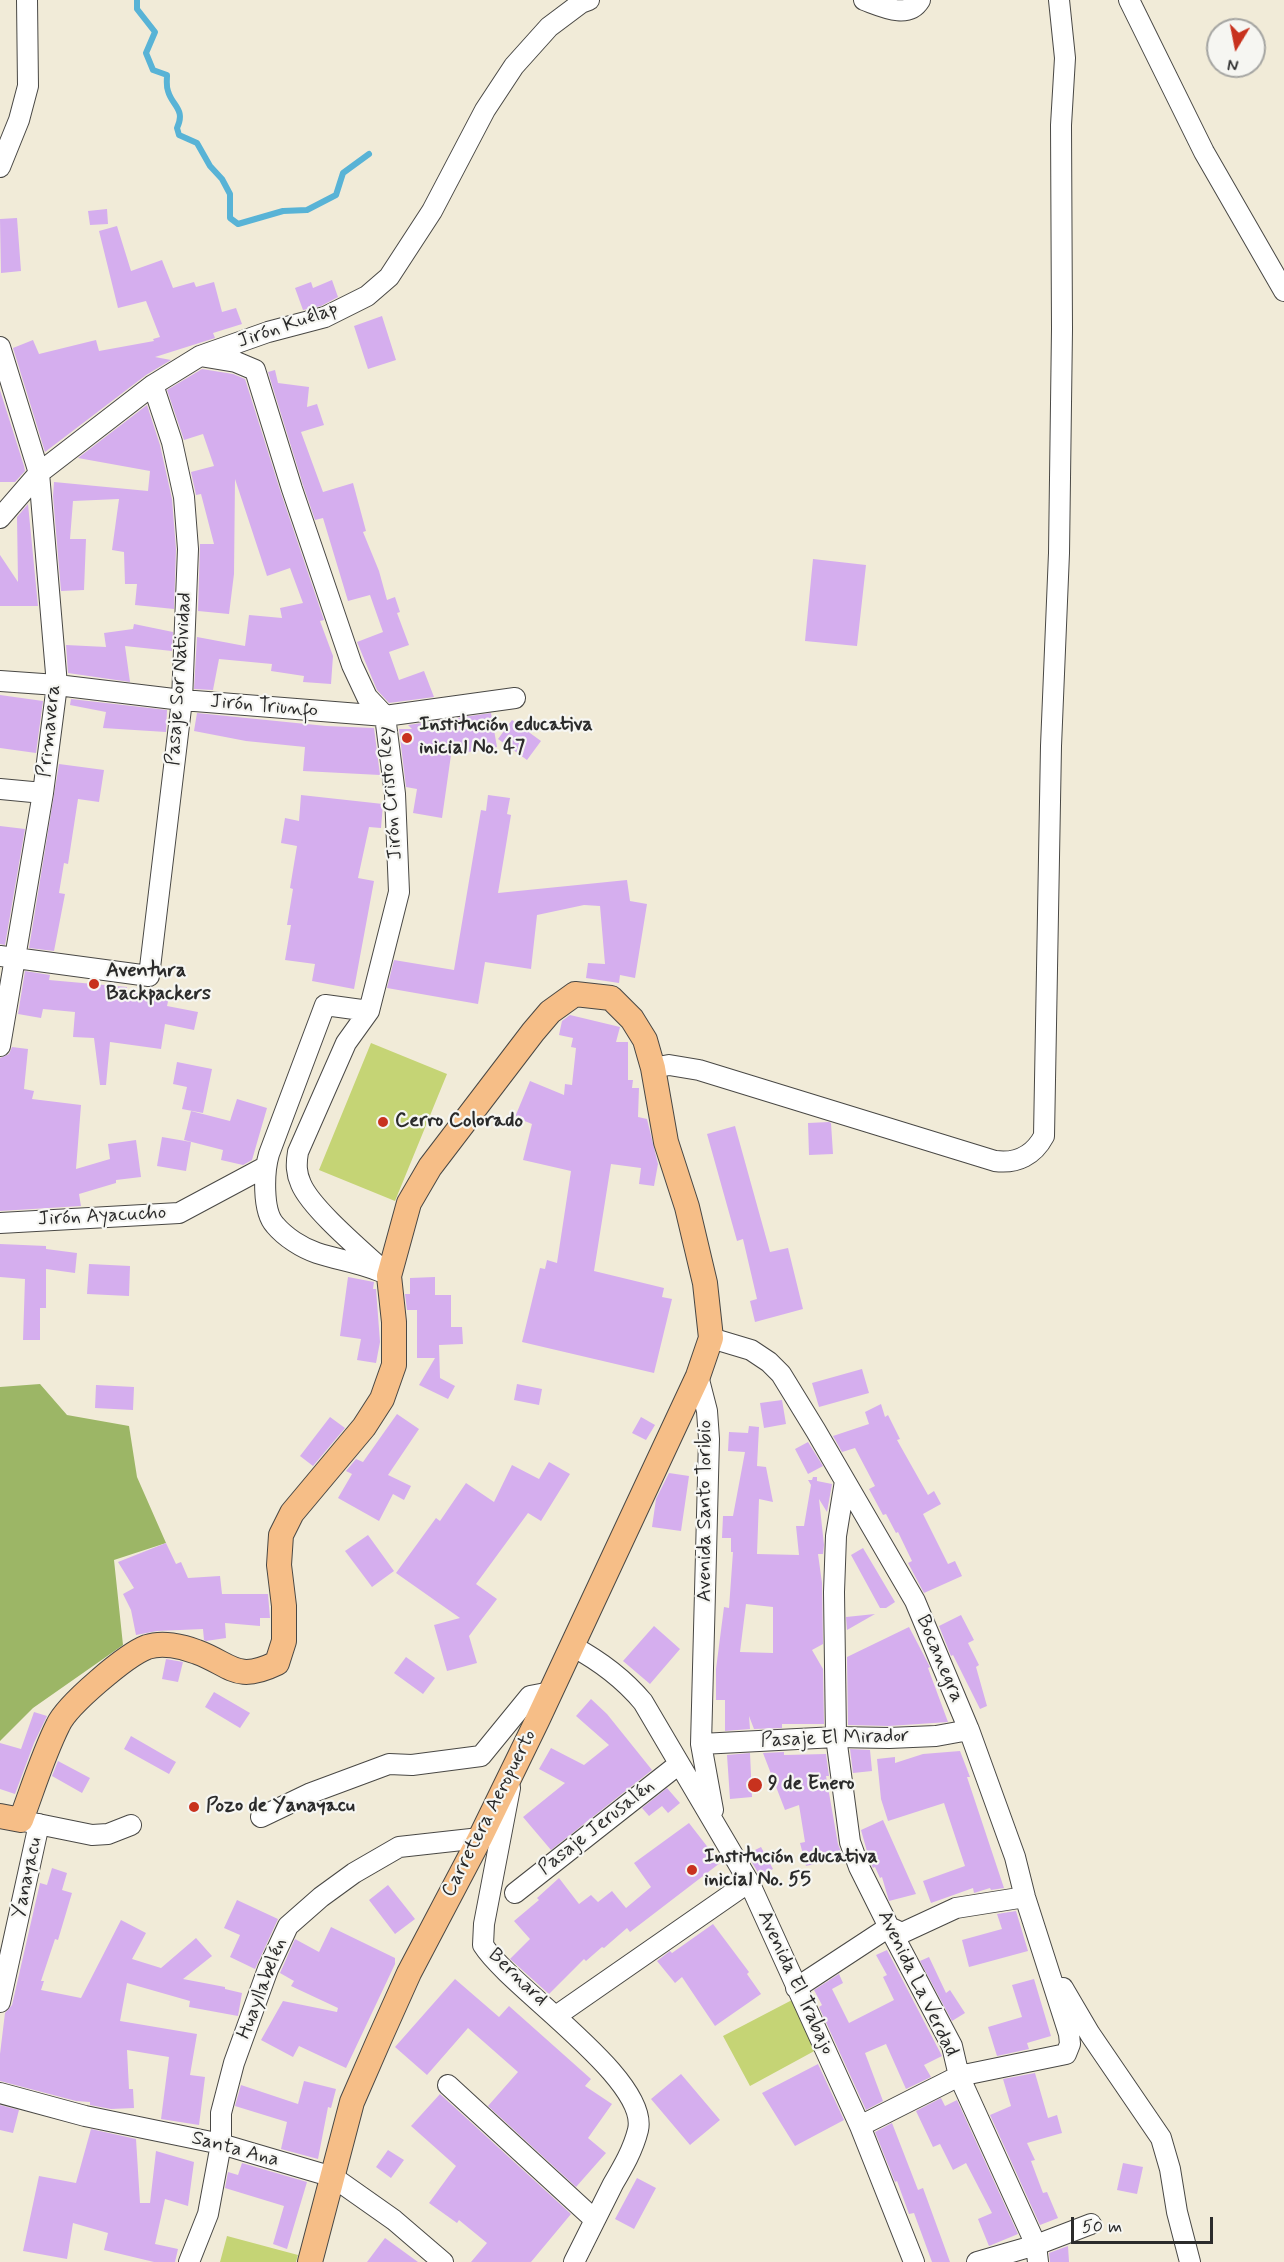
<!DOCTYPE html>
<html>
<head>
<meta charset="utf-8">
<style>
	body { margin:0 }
	#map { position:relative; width:1284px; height:2262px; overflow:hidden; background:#f1ebd8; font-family:Mynerve,sans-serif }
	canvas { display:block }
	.north { position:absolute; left:1206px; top:18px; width:60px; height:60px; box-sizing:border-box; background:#f6f6f2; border:2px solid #a5a5a2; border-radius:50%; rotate:190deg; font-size:16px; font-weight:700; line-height:24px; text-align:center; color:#2b2b2b }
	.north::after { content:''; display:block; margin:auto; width:21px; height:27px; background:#c8321e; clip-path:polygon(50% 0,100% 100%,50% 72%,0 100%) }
	.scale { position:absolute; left:1071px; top:2217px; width:142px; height:27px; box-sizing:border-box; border:3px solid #2b2b2b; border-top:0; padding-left:8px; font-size:18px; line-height:21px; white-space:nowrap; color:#2b2b2b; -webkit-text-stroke:4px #f6f6f2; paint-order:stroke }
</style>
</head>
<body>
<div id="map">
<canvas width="1284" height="2262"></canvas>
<div class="north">N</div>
<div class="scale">50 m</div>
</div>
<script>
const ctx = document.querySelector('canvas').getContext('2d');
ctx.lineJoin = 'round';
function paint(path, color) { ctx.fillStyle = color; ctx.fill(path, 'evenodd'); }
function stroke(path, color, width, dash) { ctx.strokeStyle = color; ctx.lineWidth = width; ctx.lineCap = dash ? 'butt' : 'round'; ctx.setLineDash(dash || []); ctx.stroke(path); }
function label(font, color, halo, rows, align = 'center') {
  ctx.font = font + ' Mynerve,sans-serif'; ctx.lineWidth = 4.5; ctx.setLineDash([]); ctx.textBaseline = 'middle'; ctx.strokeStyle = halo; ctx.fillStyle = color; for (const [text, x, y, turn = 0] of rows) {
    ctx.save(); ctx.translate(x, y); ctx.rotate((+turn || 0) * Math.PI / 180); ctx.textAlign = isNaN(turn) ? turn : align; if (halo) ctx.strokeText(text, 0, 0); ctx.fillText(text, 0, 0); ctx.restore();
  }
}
const green = new Path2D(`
	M371,1043L447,1074L395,1201L319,1170Z
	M792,2000L818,2049L750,2086L723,2036Z
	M227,2236L298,2255L296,2262H220Z`);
const forest = new Path2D(`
	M40,1384L67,1415L129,1426L137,1477L166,1543L114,1560L123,1645L33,1708L0,1741V1387Z`);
const stream = new Path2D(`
	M137,0V9L155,32L146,53L153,70L167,75C167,80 166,86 168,91C172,106 186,109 177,128L179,135L197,143L210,166L222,179L230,194V218L238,224L283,211L307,210L336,195L343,173L369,154`);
const building = new Path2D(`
	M107,209L108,224L90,225L88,211Z
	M17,218L21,271L1,273L0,219Z
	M117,226L131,271L162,260L173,288L194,282L196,287L214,282L222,312L236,308L242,324L213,333L215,338L155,357L171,360L146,375L45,452L13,348L33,340L39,354L96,340L99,351L154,341L153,339L160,337L146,301L118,308L99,231Z
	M332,280L338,297L321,306L303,310L295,288L311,282L313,288Z
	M382,316L396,360L368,369L354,326Z
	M202,369L233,374L245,379L281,493L324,620L320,621L333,656L331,684L303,682L304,676L271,671L272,664L219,659L213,690L194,689L197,637L245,646L249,615L282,618L280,608L303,603L290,568L267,576L235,479L234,574L229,614L198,611L200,544H214L201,494L196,495L191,472L214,466L203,434L184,440L167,390Z
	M275,370L278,383L309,387L307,407L317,404L324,425L301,432L323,492L353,483L366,531L363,532L379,571L387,600L395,597L400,612L397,613L409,645L389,652L399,680L424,671L434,697L389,703L377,690L357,642L383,632L370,595L348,601L323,518L315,520L303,485L268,372Z
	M0,390L24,466L25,471L15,482H0Z
	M147,405L160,445L172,499L176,549L174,609L135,605L137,584H125L124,552L112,550L119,499L73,501L70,539H86L84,590L61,591L53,496L54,482L148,491L150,471L78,458Z
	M28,504L38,606H0V555L18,582L17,517Z
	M813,559L866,565L857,646L805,641Z
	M134,624L173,632L172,651L125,646L130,682L68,673L66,645L106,647L104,633L133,629Z
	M0,695L43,701L36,753L0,748Z
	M71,699L167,710L166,732L103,728L106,712L70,705Z
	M197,713L326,726L374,728L380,775L303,771L305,747L246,741L194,731Z
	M491,713L497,747L451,755L442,818L413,813L417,789L406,787L399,729H412L408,725Z
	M512,720L541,741L527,760L498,739Z
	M59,764L104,770L99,802L78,799L68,864L64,863L59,893L65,894L54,951L29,948Z
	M301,795L383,804L381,828L369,827L358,878L374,881L354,989L312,981L315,964L285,960L291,925H287L293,889L290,888L297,846L281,843L285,818L299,821Z
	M488,795L510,798L507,814L511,815L498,893L627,880L630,901L647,904L635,978L620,975L619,983L586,978L588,963L605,964L600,906L584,905L537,915L531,969L485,962L478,1004L387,988L394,960L454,970L481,810L486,811Z
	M0,826L25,829L5,945L0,944Z
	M25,971L50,975L49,980L127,987L126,991L169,997L167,1006L198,1012L194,1030L165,1024L161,1049L110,1042L106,1085H100L94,1038L73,1037L75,1012L43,1009L41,1018L18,1014Z
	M570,1015L620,1027L616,1042H628V1080H633L632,1088H639L638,1117L647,1119L658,1164L654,1186L639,1184L641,1168L611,1164L594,1271L664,1288L662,1297L672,1299L654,1373L522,1342L540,1268L545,1269L547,1260L557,1263L571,1171L523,1160L532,1124L515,1117L530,1081L564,1095L565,1084L572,1085L576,1048L571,1047L573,1038L559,1035L562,1021Z
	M12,1047L28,1049L24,1089L34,1091L32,1099L81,1105L76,1169L110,1159L108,1144L136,1140L141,1177L116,1180V1183L79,1194L81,1206L0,1211V1058L9,1054Z
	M177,1062L212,1069L203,1113L182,1109L187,1087L173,1084Z
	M237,1099L267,1108L252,1160L243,1165L221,1160L223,1150L184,1140L191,1111L230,1121Z
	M829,1122L831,1123L833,1154L809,1155L808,1123Z
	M735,1126L770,1252L788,1248L803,1309L755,1322L750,1301L757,1299L743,1239L737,1241L707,1134Z
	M162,1137L191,1142L186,1171L157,1166Z
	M0,1244L46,1246V1249L77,1253L75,1273L46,1269V1308H40V1340H23L25,1279L0,1277Z
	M89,1264L130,1266L129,1296L87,1294Z
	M348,1277L374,1282L373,1289H376L380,1342L376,1363L357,1360L361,1339L340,1336Z
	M435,1277V1295H451V1327H462L463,1344L439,1345L440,1378L455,1386L448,1399L419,1385L435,1358H417V1310H407L405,1294H410V1278Z
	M862,1369L869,1393L819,1407L812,1383Z
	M517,1384L542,1389L539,1405L514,1400Z
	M96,1385L134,1387L133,1410L95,1408Z
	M782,1400L786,1424L764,1428L760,1403Z
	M881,1404L885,1417L888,1415L900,1439L897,1440L928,1495L934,1491L941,1504L923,1514L948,1564L955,1561L962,1576L924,1593L908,1563L912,1561L898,1532L896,1533L886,1514L883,1515L869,1489L875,1486L855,1448L842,1452L833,1436L869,1424L865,1412Z
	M397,1414L419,1429L388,1475L411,1486L404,1500L393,1494L379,1521L338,1498L352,1474L346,1471L356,1459L363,1462Z
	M330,1417L345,1428L313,1466L300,1456Z
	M641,1417L655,1425L646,1440L632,1433Z
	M749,1426L759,1427L757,1466L766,1467L773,1502L759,1499L757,1554L799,1555L796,1526H804L811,1485L808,1480H812L813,1477H817V1481L832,1484L827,1512L819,1499L824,1545L823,1554H818L822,1583L823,1644L812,1650L823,1669L824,1724H782V1728L754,1729L749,1716L750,1729L725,1731V1700H716V1669L724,1607L729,1608L733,1552H731V1538H722L723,1516H733L745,1452L728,1451L729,1432L748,1433ZM746,1604L773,1607V1653L740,1652Z
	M808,1442L823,1466L808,1474L795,1449Z
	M549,1462L570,1474L541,1521L528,1513L476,1584L497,1599L469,1636L477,1663L447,1671L434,1625L460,1618L396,1573L436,1518L440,1521L466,1483L494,1502L512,1465L539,1479Z
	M669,1473L689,1476L681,1531L652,1527L656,1499Z
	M368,1535L394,1571L372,1587L345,1551Z
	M166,1543L176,1564L181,1562L188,1578L220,1576L222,1594H268L270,1618H260V1626L225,1623L226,1638L206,1641L204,1640L203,1629L157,1631L136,1635L131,1610L123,1594L134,1588L118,1562Z
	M863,1548L895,1602L886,1608H880L851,1555Z
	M875,1614L847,1630L846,1617Z
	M961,1615L974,1640L968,1643L979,1665L976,1667L987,1706L980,1709L953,1655L951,1656L939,1626Z
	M654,1626L680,1649L650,1684L623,1661Z
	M909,1627L930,1667L928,1668L948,1722L889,1726L848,1725L847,1657Z
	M406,1657L435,1678L423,1694L394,1673Z
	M166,1659L183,1662L178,1682L162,1679Z
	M214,1692L250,1713L240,1728L205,1707Z
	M591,1699L607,1714L652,1770L551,1850L523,1817L565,1783L539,1769L551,1748L584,1765L609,1745L576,1716Z
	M34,1712L47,1716L34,1743L15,1794L0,1789V1743L21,1749Z
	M131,1736L176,1762L169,1774L124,1749Z
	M850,1749L870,1750L872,1771L853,1773Z
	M960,1751L970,1777H967L1004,1888L991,1890L990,1888L974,1893L973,1888L931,1903L923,1881L965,1866L944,1803L888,1821L881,1799L877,1759L895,1757V1763L923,1754Z
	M784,1752V1755L826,1754L829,1776H826L838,1844L843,1857L806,1866L800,1843L805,1842L799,1805L785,1810L763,1753Z
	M750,1753L752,1797L730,1799L727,1755Z
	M58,1761L90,1778L82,1793L52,1776Z
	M667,1788L680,1803L668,1813L662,1806L649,1816L642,1808Z
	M883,1820L916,1894L889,1901L882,1877L880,1878L875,1867L873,1868L870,1862L861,1830Z
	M689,1823L720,1863L630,1932L627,1928L604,1948L602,1947L586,1961L584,1959L549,1994L510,1959L530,1939L514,1921L539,1900L537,1898L559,1878L579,1904L591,1895L598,1902L612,1891L626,1908L651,1887L634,1863Z
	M761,1847L773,1869L760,1876L747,1854Z
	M52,1868L67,1873L62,1890L72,1893L58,1940L55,1939L41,1981H44L41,1990L81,1998L121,1920L146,1933L132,1959L161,1968L196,1938L212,1956L183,1979L225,1987V1989L242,1993L238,2016L189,2007L190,2001L127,1983L120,2021L197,2034L190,2075L205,2077L199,2125L161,2119L169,2057L127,2050L129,2089H133L134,2108L111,2109L90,2105V2102L76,2101L0,2081V2054L5,2013L12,2005L40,1883L47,1885Z
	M388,1885L415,1919L395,1934L369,1900Z
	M237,1900L278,1919L255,1969L230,1957L240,1935L224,1928Z
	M1016,1911L1028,1951L969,1967L962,1940L1002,1929L997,1914Z
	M713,1924L749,1972L747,1974L761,1994L715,2026L682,1977L675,1983L657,1961L670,1951L672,1953Z
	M331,1927L395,1958V1964L346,2068L299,2046L293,2057L261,2040L283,2001L337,2012L338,2008L291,1986L294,1981L280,1973L295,1939L319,1952Z
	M887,1950L942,2056L924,2065L931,2077L906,2089L886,2044L865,2053L883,2101L866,2110L819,2007L822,2005L814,1990L839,1974L843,1983L832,1989L849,2023L894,2000L883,1977L887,1975L876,1955Z
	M929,1957L946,1993L950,1990L965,2013L952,2021L920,1961Z
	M455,1979L499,2017L509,2006L591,2079L585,2086L612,2104L588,2138L606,2153L576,2187L488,2106L518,2072L468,2028L427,2075L395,2047Z
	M1034,1979L1051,2036L1027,2043L1029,2049L997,2056L988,2027L1022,2017L1012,1985Z
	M818,2064L844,2120L795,2146L762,2093Z
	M1035,2073L1048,2118L1057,2115L1062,2133L1027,2143L1035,2160L1031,2161L1043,2193L1047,2192L1058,2218L1040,2225L990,2115L1011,2106L1003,2079Z
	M681,2074L720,2120L690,2145L651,2099Z
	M304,2081L336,2089L331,2108L328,2107L318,2159L281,2149L287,2122L235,2106L241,2085L298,2104Z
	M440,2094L571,2214L531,2262H471L487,2243L459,2220L457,2223L429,2203L456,2166L411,2126Z
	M941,2098L945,2106L957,2100L1018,2234L989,2246L978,2219L992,2213L966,2163L953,2170L940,2144L933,2147L916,2111Z
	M0,2105L19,2110L13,2133L0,2130Z
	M892,2123L918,2190L923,2188L950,2262H932L914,2213L909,2214L897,2181L895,2182L875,2132Z
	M91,2129L136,2139L140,2203H150L156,2151L194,2162L188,2206L165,2199L155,2244L178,2249L175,2262H154L104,2250L108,2233L73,2223L67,2259L23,2251L39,2176L76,2183Z
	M388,2150L404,2160L391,2178L376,2167Z
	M242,2163L307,2182L287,2249L273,2244L284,2206L225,2188L228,2172L238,2175Z
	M1123,2163L1143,2167L1137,2194L1117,2190Z
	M637,2178L656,2188L634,2229L615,2219Z
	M385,2238L418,2262H367Z
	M1068,2246L1069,2262H1050L1049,2253Z`);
const minor = new Path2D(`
	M864,0C881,6 908,20 920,0
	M1129,0L1204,152L1284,291
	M0,167L19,120L28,86L27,0
	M0,347L39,473L57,685L43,793L0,1046
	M200,356L236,362L255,370L292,489L352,665L367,697L385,716L395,794L399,892L369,1011L346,1043L298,1152C296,1164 296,1173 301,1184C312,1210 367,1255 389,1276
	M0,518L39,473L153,385L200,356L268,332L325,317L367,296L389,277L432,211L485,110L514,66L549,27L581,3L589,0
	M0,681L57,685L182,700L385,716L515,698
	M0,789L43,793
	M0,956L149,976L182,700L188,549L184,497L172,442L153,385
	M369,1011L325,1005L269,1154C264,1171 262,1211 275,1225C285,1237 302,1248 317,1253C338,1260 358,1262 379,1271
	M653,1068L669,1065L699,1070L995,1161C1017,1164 1034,1155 1044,1136L1051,746L1059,553L1062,329L1061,125L1065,58L1059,0
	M0,1223L179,1213L265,1167
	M711,1338L751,1350L769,1362L781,1374L816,1431L915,1601L969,1730L1015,1857L1025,1897L1069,2034L1070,2044L1066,2054L959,2076L860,2126
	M698,1376L707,1411L709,1439L701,1744L713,1810
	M845,1481L836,1536L834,1592L836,1737L850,1842L859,1867L889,1927L952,2046L959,2076L1036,2245L1038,2262
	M572,1646C600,1661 623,1678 643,1702L749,1882L860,2126L914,2262
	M701,1744L836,1737L889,1738L936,1736L969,1730
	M510,1788L484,1924L483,1945C510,1988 650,2079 638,2130C633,2150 623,2167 613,2184C600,2210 587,2236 574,2262
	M261,1817L311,1793L389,1764L412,1765L481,1756L530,1696L551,1692
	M28,1822L92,1835L108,1834L131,1825
	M515,1893L679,1764
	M796,1988L889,1927L902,1933L956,1908L1025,1897
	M1063,1988L1090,2034L1161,2138L1170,2169L1177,2212L1190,2262
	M0,2002L39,1824
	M556,2016L749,1882
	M448,2085L595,2220
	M0,2093L85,2116L221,2144L333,2177L394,2220L443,2262
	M189,2262L208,2214L221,2144V2113L234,2063L268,1969L288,1926L321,1897L354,1873L399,1847L480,1838
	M977,2262L1036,2245L1091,2224`);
const major = new Path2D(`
	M0,1816L21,1820C33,1788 43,1755 58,1725C67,1705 126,1655 147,1647C162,1642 182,1646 197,1652C232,1665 236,1683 277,1663L284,1641V1606L279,1565L281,1535L292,1513L364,1427L382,1399L394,1365V1322L389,1276L409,1203L430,1167L533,1032L550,1012L575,994L611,998L632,1019L645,1040L653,1068L666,1142L687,1207L705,1283L711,1338L698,1376L537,1721L480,1838L409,1973L379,2040L352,2102L310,2262`);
const markers = [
	[407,738,6,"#c8321e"],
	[94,984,6,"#c8321e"],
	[383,1122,6,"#c8321e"],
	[755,1785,8,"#c8321e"],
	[194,1807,6,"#c8321e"],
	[692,1870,6,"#c8321e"]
];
const streetNames = [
	["Jirón Kuélap",288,326,-19],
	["Pasaje Sor Natividad",180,679,-86],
	["Jirón Triunfo",264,707,5],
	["Primavera",50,731,-84],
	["Jirón Cristo Rey",391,793,-95],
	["Jirón Ayacucho",102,1217,-3],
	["Avenida Santo Toribio",706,1511,-90],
	["Bocanegra",939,1659,67],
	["Pasaje El Mirador",835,1739,-2],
	["Carretera Aeropuerto",490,1814,-63],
	["Pasaje Jerusalén",597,1828,-38],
	["Yanayacu",28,1878,-78],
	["Bernard",517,1978,44],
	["Avenida El Trabajo",795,1983,65],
	["Avenida La Verdad",917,1984,64],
	["Huayllabelén",263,1989,-69],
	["Santa Ana",235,2150,15]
];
const poiNames = [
	["Institución educativa",419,726],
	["inicial No. 47",419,749],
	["Aventura",106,972],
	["Backpackers",106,995],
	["Cerro Colorado",395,1122],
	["9 de Enero",768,1785],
	["Pozo de Yanayacu",206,1807],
	["Institución educativa",704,1858],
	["inicial No. 55",704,1881]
];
paint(green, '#c5d475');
paint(forest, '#9cb666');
stroke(stream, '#58b3d6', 6);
paint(building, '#d5aeee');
stroke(minor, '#494845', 22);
stroke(major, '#494845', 26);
stroke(minor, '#fff', 20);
stroke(major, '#f6be87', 24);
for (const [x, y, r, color] of markers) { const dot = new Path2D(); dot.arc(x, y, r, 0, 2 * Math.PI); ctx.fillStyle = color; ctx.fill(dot); stroke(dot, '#f6f6f2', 2); }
label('20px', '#2b2b2b', '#f6f6f2', streetNames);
label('bold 20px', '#2b2b2b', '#f6f6f2', poiNames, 'left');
</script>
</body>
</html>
